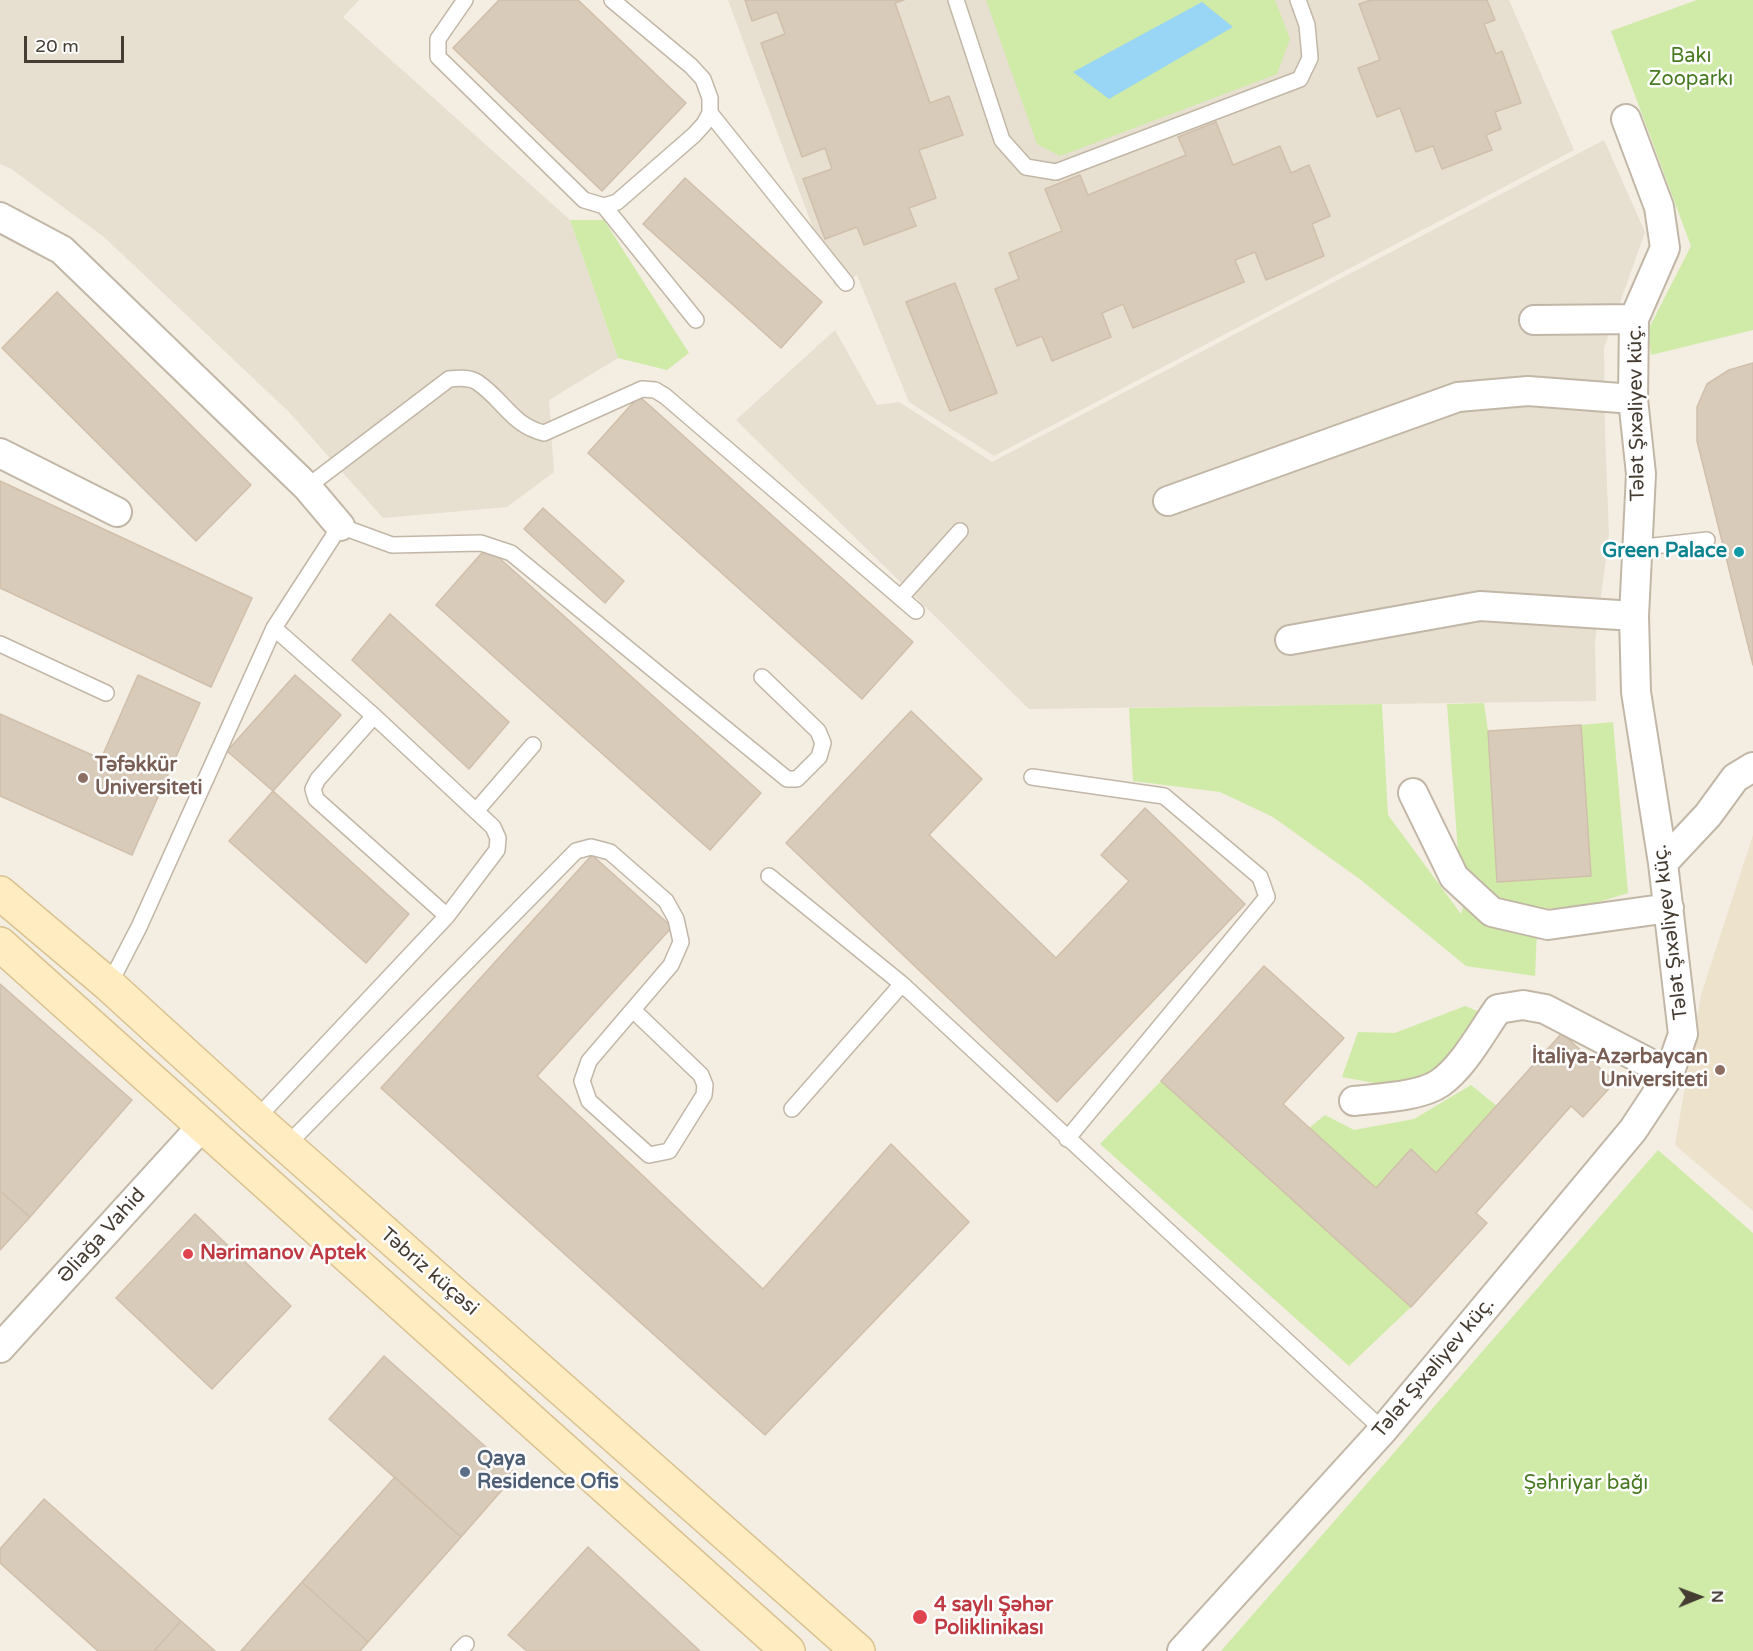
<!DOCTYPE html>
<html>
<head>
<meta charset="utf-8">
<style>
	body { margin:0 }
	#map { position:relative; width:1753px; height:1651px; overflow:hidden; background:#f3ede2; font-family:"Varela Round",sans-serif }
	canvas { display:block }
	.north { position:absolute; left:1669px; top:1567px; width:60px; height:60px; -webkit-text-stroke:4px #fff; paint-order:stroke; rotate:89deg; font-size:16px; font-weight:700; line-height:24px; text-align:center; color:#453c32 }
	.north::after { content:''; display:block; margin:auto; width:21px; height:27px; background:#453c32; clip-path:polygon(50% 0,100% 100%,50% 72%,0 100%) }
	.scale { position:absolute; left:24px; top:36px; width:100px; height:27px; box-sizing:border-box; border:3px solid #453c32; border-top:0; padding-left:8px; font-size:18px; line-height:21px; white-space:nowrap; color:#453c32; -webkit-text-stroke:4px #fff; paint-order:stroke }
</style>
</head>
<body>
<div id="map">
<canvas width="1753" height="1651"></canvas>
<div class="north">N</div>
<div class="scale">20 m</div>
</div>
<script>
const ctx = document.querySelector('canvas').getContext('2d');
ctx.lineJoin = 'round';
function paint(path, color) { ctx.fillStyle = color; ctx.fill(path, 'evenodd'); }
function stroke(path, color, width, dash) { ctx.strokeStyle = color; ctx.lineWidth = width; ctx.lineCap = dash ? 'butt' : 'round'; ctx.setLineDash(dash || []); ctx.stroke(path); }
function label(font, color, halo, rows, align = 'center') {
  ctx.font = font + ' "Varela Round",sans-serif'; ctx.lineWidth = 5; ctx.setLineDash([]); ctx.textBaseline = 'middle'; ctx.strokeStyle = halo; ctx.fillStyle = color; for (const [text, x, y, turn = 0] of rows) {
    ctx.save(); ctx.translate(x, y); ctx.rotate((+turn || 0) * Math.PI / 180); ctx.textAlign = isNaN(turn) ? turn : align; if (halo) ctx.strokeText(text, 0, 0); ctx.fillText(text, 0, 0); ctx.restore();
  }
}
const residential = new Path2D(`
	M0,0H359L343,17L570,220L618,358L549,400L554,472L507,507L383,518L290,413L104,237L10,168L0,164Z
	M728,0H1509L1574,150L994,456L909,402L857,275L835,287Z
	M1604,140L1645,232L1604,348L1605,434L1609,535L1595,642L1596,701L1029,709L736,420L835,330L877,405L899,402L992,462Z`);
const education = new Path2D(`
	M1753,835V1211L1675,1145L1701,995Z`);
const green = new Path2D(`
	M986,0H1275L1290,39L1277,74L1060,156L1037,144Z
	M1697,0H1753V330L1651,355L1648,330L1691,246L1611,31Z
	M570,220H604L689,353L667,370L618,358Z
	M1484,703L1488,731L1498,882L1591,876L1581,725L1613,722L1628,893L1583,907L1538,909L1535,976L1466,966L1361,880L1273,817L1220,792L1133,781L1129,708L1382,704L1388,815L1461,914L1472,878L1458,852L1447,704Z
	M1465,1006L1485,1014L1436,1070L1390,1086L1342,1077L1358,1032L1395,1033Z
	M1161,1081L1411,1307L1349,1366L1100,1144Z
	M1471,1085L1497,1106L1436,1173L1411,1149L1376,1188L1309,1128L1325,1115L1354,1130L1414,1119Z
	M1658,1150L1753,1233V1651H1221Z`);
const water = new Path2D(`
	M1202,2L1233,27L1109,99L1073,72Z`);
const building = new Path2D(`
	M499,0H578L686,103L602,191L453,48Z
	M745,0H904L895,3L930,103L949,96L963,135L919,150L936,198L909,208L916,226L864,245L857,227L825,239L803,179L832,169L825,148L802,157L761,43L785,34L777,12L752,21Z
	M1371,0H1487L1495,20L1484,24L1496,54L1502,51L1521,103L1495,112L1501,129L1486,135L1492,150L1442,169L1433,146L1416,152L1400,108L1377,117L1358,68L1380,60L1359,4Z
	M1216,122L1233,165L1280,146L1291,173L1309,165L1330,216L1312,224L1324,256L1266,280L1255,252L1235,260L1244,282L1133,328L1123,304L1102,313L1111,337L1052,361L1042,336L1017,346L995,289L1019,279L1009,253L1062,231L1045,189L1080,175L1088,195L1186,155L1178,137Z
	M685,178L822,302L781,348L643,224Z
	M955,283L997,393L950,411L906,302Z
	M57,292L251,485L196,541L2,348Z
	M1753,363V665L1697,441V407L1707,384L1729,370Z
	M639,396L913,642L862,699L588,453Z
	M0,481L252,598L211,687L0,588Z
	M543,508L624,581L605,603L524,529Z
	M487,547L761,793L710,850L436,605Z
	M390,614L509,722L469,769L352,660Z
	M138,675L200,703L132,855L0,796V714L101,759Z
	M295,675L341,715L273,791L227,751Z
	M911,711L982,779L929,835L1056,958L1129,881L1101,855L1145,808L1245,904L1057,1102L786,843Z
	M1581,725L1591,876L1497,882L1488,731Z
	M273,791L409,914L366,963L229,841Z
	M592,855L672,927L537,1076L763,1289L891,1144L969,1222L765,1435L381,1088Z
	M1264,966L1344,1038L1283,1104L1376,1188L1411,1149L1436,1173L1562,1033L1615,1082L1583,1117L1571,1106L1476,1213L1487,1223L1411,1307L1161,1081Z
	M0,984L132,1100L30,1217L0,1191Z
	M0,1191L30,1217L0,1250Z
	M195,1214L291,1306L212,1389L116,1298Z
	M384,1356L516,1474L461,1537L329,1419Z
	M395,1477L461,1537L368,1642L302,1582Z
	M44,1499L181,1621L154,1651H98L0,1563V1549Z
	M588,1547L700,1651H527L508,1635Z
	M302,1582L368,1642L360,1651H241Z
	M181,1621L215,1651H154Z`);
const lane = new Path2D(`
	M465,0L438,39V57L584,200L604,206L617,202L694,135L704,124L710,113L846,283
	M612,0L691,66L703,79L710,98V113
	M956,0L1002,140L1026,167L1056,172L1300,79L1310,58L1307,25L1298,0
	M604,206L696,320
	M307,487L449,379C458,378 469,377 477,382C503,399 511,425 544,433L642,389L655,390L665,396L916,611
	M1636,548L1707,540
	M901,597L960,531
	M0,644L106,693
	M374,716L318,779L313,789L316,799L447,916
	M1032,777L1164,796L1260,877L1267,897L1067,1139
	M476,811L533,745
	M769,876L902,984L1383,1430
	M109,985L139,927L274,628L340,526L392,545L481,543L511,553L787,779H797L819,757L823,743L818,731L762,677
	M792,1109L902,984
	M256,1119L447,916L497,850L498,838L493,827L374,716L274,628
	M286,1146L576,851L591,847L610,852L666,901L676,919L681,942L671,965L589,1061L582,1081L589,1101L649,1155L669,1151L704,1095L705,1085L701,1075L633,1010
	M459,1651L466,1644`);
const street = new Path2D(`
	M0,217L62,250L307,487L340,526
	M1534,320L1634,319
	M0,453L117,512
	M1168,501L1458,397L1528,391L1633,399
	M1290,640L1480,606L1634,616
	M1413,793L1454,877L1492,912L1548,925L1669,908
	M1663,863L1708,815L1735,778L1753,767
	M1354,1101C1378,1098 1420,1097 1440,1083C1464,1066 1481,1033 1498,1009L1523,1005L1545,1009L1647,1062L1668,1077
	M0,1348L203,1125
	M1182,1651L1383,1430L1633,1130L1668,1077L1683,1034L1663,863L1636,692L1634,616L1641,474L1633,399L1634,319L1665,248L1659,207L1626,119`);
const secondary = new Path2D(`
	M0,893L109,985L256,1119L858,1651
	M0,944L788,1651`);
const markers = [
	[1739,552,6,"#0f9aa8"],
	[83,778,6,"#8d6e63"],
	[1720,1070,6,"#8d6e63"],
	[188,1254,6,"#e0444e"],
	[465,1472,6,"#5c6f8a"],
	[920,1617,8,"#e0444e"]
];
const parkNames = [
	["Bakı",1691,57],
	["Zooparkı",1691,80],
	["Şəhriyar bağı",1586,1484]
];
const streetNames = [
	["Tələt Şıxəliyev küç.",1637,413,-91],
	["Tələt Şıxəliyev küç.",1671,932,-97],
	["Əliağa Vahid",102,1236,-48],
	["Təbriz küçəsi",429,1272,41],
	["Tələt Şıxəliyev küç.",1434,1368,-50]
];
const cultureNames = [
	["Green Palace",1727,552]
];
const educationNames = [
	["Təfəkkür",95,766],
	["Universiteti",95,789],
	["İtaliya-Azərbaycan",1708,1058,"right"],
	["Universiteti",1708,1081,"right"]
];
const healthNames = [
	["Nərimanov Aptek",200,1254],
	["4 saylı Şəhər",934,1606],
	["Poliklinikası",934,1629]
];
const serviceNames = [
	["Qaya",477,1460],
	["Residence Ofis",477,1483]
];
paint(residential, '#e7dfd0');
paint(education, '#ede2cb');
paint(green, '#d0eba7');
paint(water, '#99d5f5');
paint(building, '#d8cbba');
stroke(building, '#d0bfaa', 1.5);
stroke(lane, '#c2b7a7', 18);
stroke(street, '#c2b7a7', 32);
stroke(secondary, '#dac290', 36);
stroke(lane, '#fff', 15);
stroke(street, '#fff', 28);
stroke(secondary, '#ffecc0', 33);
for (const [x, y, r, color] of markers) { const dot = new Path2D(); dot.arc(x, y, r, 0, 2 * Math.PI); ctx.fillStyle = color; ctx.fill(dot); stroke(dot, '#fff', 2); }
label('20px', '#487a22', '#fff', parkNames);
label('20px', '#453c32', '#fff', streetNames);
label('bold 20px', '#0d838f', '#fff', cultureNames, 'right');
label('bold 20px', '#785e54', '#fff', educationNames, 'left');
label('bold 20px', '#be3a42', '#fff', healthNames, 'left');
label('bold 20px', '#4e5e75', '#fff', serviceNames, 'left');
</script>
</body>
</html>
